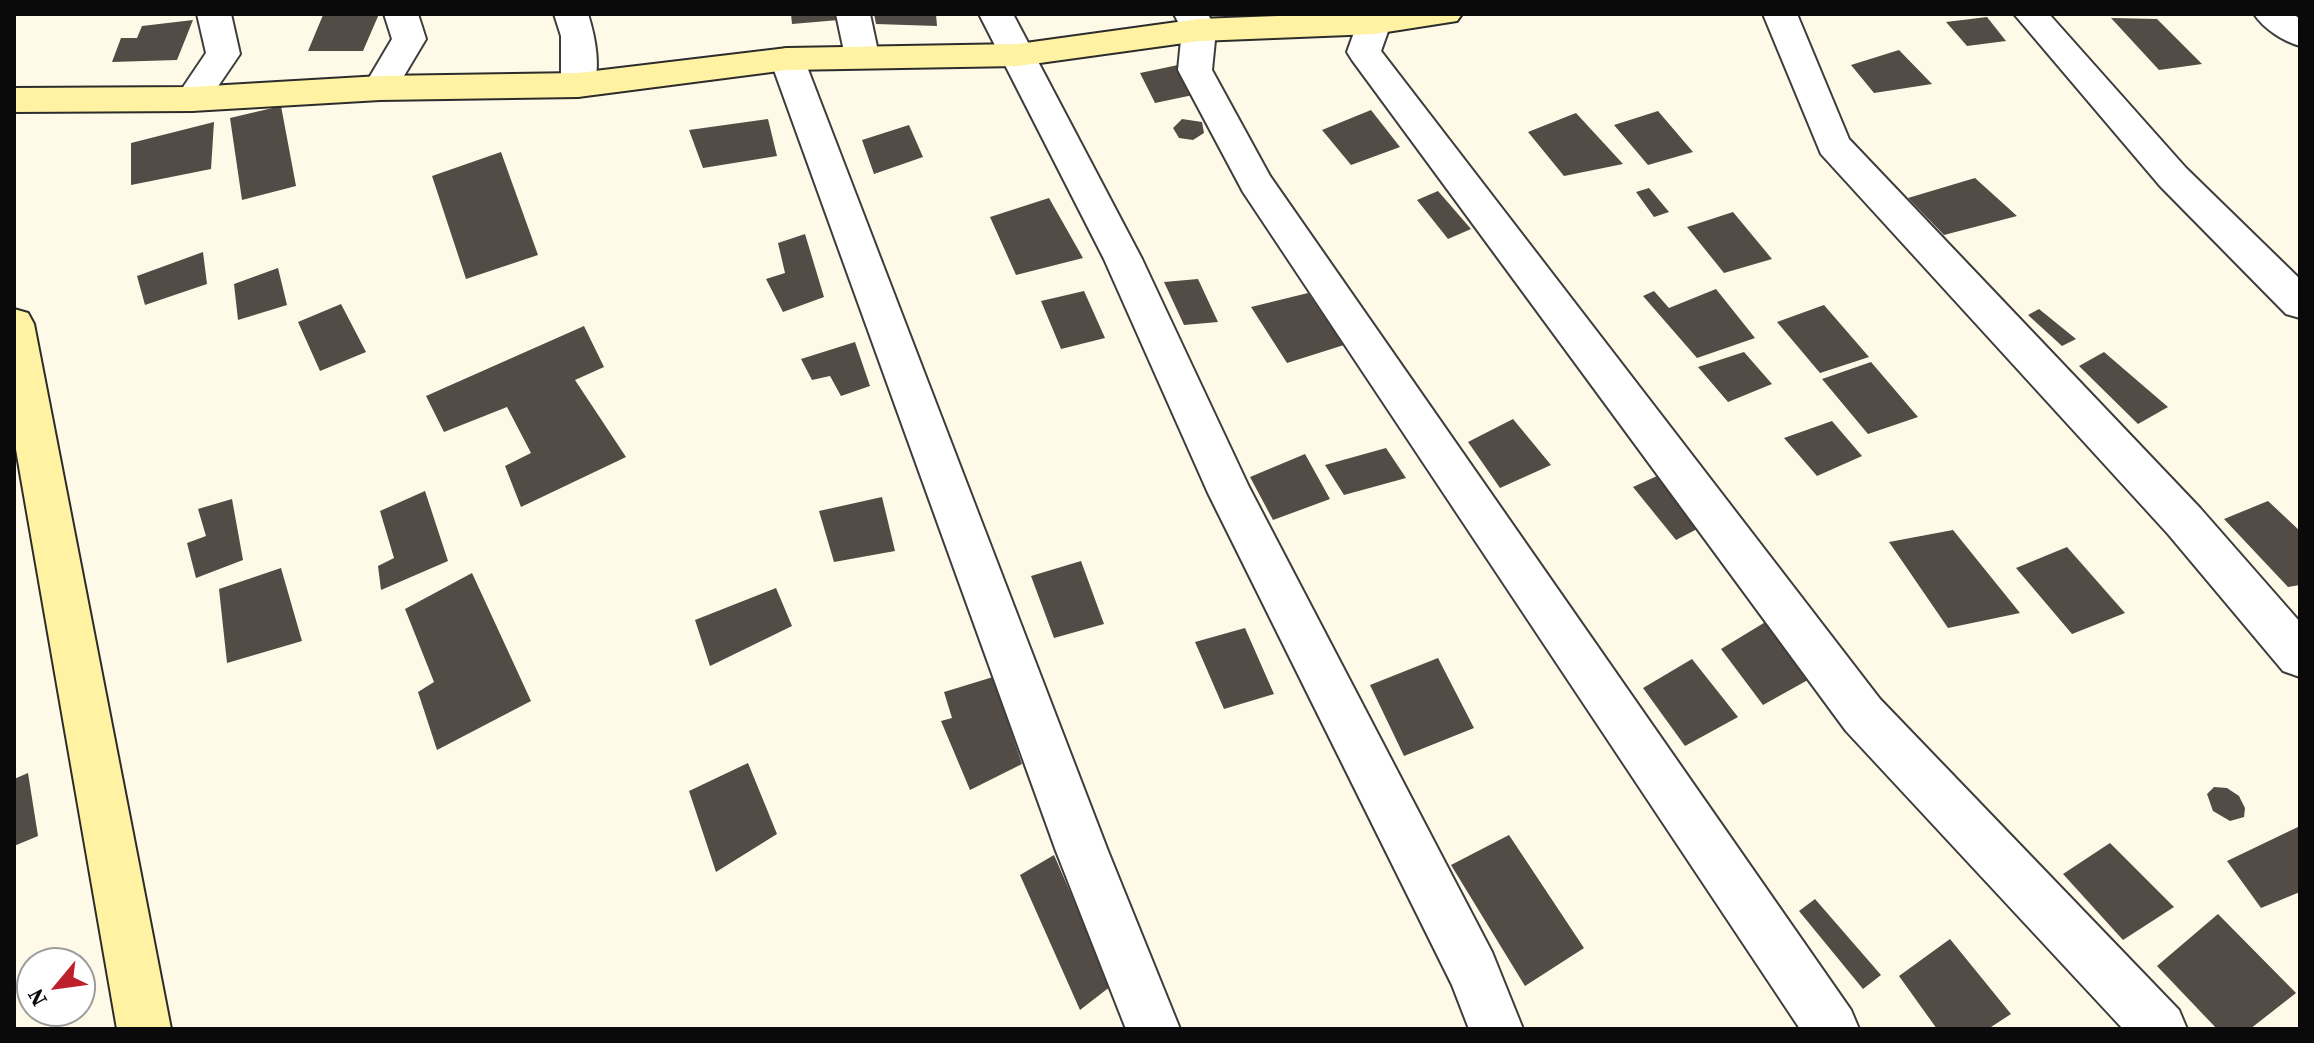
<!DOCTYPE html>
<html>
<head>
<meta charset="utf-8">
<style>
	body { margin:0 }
	#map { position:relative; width:2314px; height:1043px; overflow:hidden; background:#fffae7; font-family:"Source Serif 4",serif }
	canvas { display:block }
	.frame { position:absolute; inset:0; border:16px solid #0a0a0a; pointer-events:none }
	.north { position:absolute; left:16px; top:947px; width:80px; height:80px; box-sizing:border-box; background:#fff; border:2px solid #9d9d9d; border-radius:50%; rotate:241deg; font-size:22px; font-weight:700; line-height:32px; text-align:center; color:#0a0a0a }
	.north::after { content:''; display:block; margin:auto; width:28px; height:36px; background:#bd1f2b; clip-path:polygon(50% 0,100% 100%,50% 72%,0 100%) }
</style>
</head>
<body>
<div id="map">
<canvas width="2314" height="1043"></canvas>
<div class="frame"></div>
<div class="north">N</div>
</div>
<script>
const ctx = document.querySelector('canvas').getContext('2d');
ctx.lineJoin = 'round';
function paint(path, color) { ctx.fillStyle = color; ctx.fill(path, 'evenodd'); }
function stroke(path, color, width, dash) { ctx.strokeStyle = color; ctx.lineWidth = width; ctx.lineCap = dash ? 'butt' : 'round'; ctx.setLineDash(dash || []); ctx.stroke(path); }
const building = new Path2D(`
	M379,14L363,51H308L323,15Z
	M791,14H838L839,20L792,24Z
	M874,14H936L937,26L876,24Z
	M1987,17L2006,41L1967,46L1946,22Z
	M2111,18L2157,19L2202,64L2159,70Z
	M193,20L177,60L112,62L121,38H137L142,26Z
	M1899,50L1932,84L1874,93L1851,65Z
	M1178,65L1193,95L1155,103L1140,73Z
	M281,106L296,186L242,200L230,118Z
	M1371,110L1400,147L1351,165L1322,130Z
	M1658,111L1693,152L1648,165L1614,125Z
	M1576,113L1623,164L1564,176L1528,132Z
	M768,119L777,156L703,168L689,130Z
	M1182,119L1202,122L1204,133L1193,140L1179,138L1173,128Z
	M214,122L211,169L131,185V143Z
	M909,125L923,157L874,174L862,140Z
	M501,152L538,255L466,279L432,176Z
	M1975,178L2017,216L1944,235L1908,198Z
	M1649,188L1669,212L1654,217L1636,192Z
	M1438,191L1471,229L1448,239L1417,200Z
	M1049,198L1083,258L1016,275L990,217Z
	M1733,212L1772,259L1724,273L1687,227Z
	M805,234L824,297L783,312L766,279L785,273L778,243Z
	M203,252L207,284L145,305L137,276Z
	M278,268L287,305L238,320L234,284Z
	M1198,279L1218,322L1184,325L1164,282Z
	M1716,289L1755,338L1697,358L1643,296L1654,291L1669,308Z
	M1084,291L1105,338L1061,349L1041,301Z
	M1308,293L1344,345L1287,363L1251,307Z
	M341,304L366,352L320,371L298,322Z
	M1824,305L1869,357L1820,373L1777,322Z
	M2039,309L2076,339L2062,346L2028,315Z
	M584,326L604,367L575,380L626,457L521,507L505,466L531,453L507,407L444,432L426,396Z
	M855,342L870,386L841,396L830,376L812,380L801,359Z
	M1744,352L1772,384L1728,402L1698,367Z
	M2104,352L2168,407L2138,424L2079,366Z
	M1871,362L1918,417L1868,434L1822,379Z
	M1513,419L1551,465L1500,488L1468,442Z
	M1832,421L1862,456L1817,476L1784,438Z
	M1386,448L1406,478L1344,495L1325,465Z
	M1305,454L1330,499L1273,520L1250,477Z
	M1657,476L1701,527L1676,540L1633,487Z
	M425,491L448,561L381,590L378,566L394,558L380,511Z
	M882,497L895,551L834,562L819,511Z
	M232,499L243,560L196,578L187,543L206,536L198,509Z
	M2268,501L2300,531V585L2288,587L2224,519Z
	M1953,530L2020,613L1948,628L1889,542Z
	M2067,547L2125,613L2072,634L2016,568Z
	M1081,561L1104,624L1054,638L1031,576Z
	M281,568L302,641L227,663L219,589Z
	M472,573L531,701L437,750L418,692L434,682L405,609Z
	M776,588L792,626L710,666L695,620Z
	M1767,621L1815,676L1763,705L1721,649Z
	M1245,628L1274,694L1224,709L1195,642Z
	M1438,658L1474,728L1404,756L1370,685Z
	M1692,659L1738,717L1685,746L1643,688Z
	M993,677L1022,764L970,790L941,721L952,718L944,692Z
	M748,763L777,834L716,872L689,791Z
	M28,773L38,836L14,846V779Z
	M2214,787L2227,788L2239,796L2245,808L2244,817L2230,821L2213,811L2207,794Z
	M2300,826V892L2261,908L2227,861Z
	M1509,835L1584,948L1525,986L1451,865Z
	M2110,843L2174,907L2123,940L2063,874Z
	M1054,855L1111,986L1080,1010L1020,875Z
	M1815,899L1881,975L1863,989L1799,911Z
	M2218,914L2296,993L2250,1029H2217L2157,966Z
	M1950,939L2011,1014L1988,1029H1937L1899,976Z`);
const street = new Path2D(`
	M197,14H231L240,54L204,107L192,111L180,107L175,99L206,53Z
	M384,14H418L426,39L392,96L380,100L368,96L363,88L392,39Z
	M554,14H588C595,36 603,73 590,93L578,97L566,93L561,85V36Z
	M836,14H870L879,56L874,64L862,67L850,64L845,56Z
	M979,14H1013L1142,259L1249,487L1492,952L1523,1029H1469L1452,985L1208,493L1104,259Z
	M1174,14H1208L1216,30L1212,70L1270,176L1851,1010L1859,1029H1800L1243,192L1178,70L1182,30Z
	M1350,14L1386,15L1391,23L1381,51L1880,699L2179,1010L2187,1029H2123L1846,731L1352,60L1347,52L1357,24Z
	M1763,14H1797L1849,139L2200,508L2300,622V677L2283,671L2168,534L1821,154Z
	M2014,14H2049L2186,168L2300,279V318L2286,314L2160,186Z
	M2254,14H2293L2300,19V46C2283,41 2264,29 2254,14Z
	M787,48L799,51L804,59L1108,851L1180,1029H1126L1056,851L770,59L775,51Z`);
const secondary = new Path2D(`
	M1330,14H1462L1457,21L1374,34L1199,41L1018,66L787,70L578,97L380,100L192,111L14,112V88L192,87L380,76L578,73L787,48L1018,44L1199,19Z
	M14,309L28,313L34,324L171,1029H117L14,438Z`);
paint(building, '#534b46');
stroke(street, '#3d3d3d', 4);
stroke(secondary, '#2c2c2c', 4);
paint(street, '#fff');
paint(secondary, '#fff2a2');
</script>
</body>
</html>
